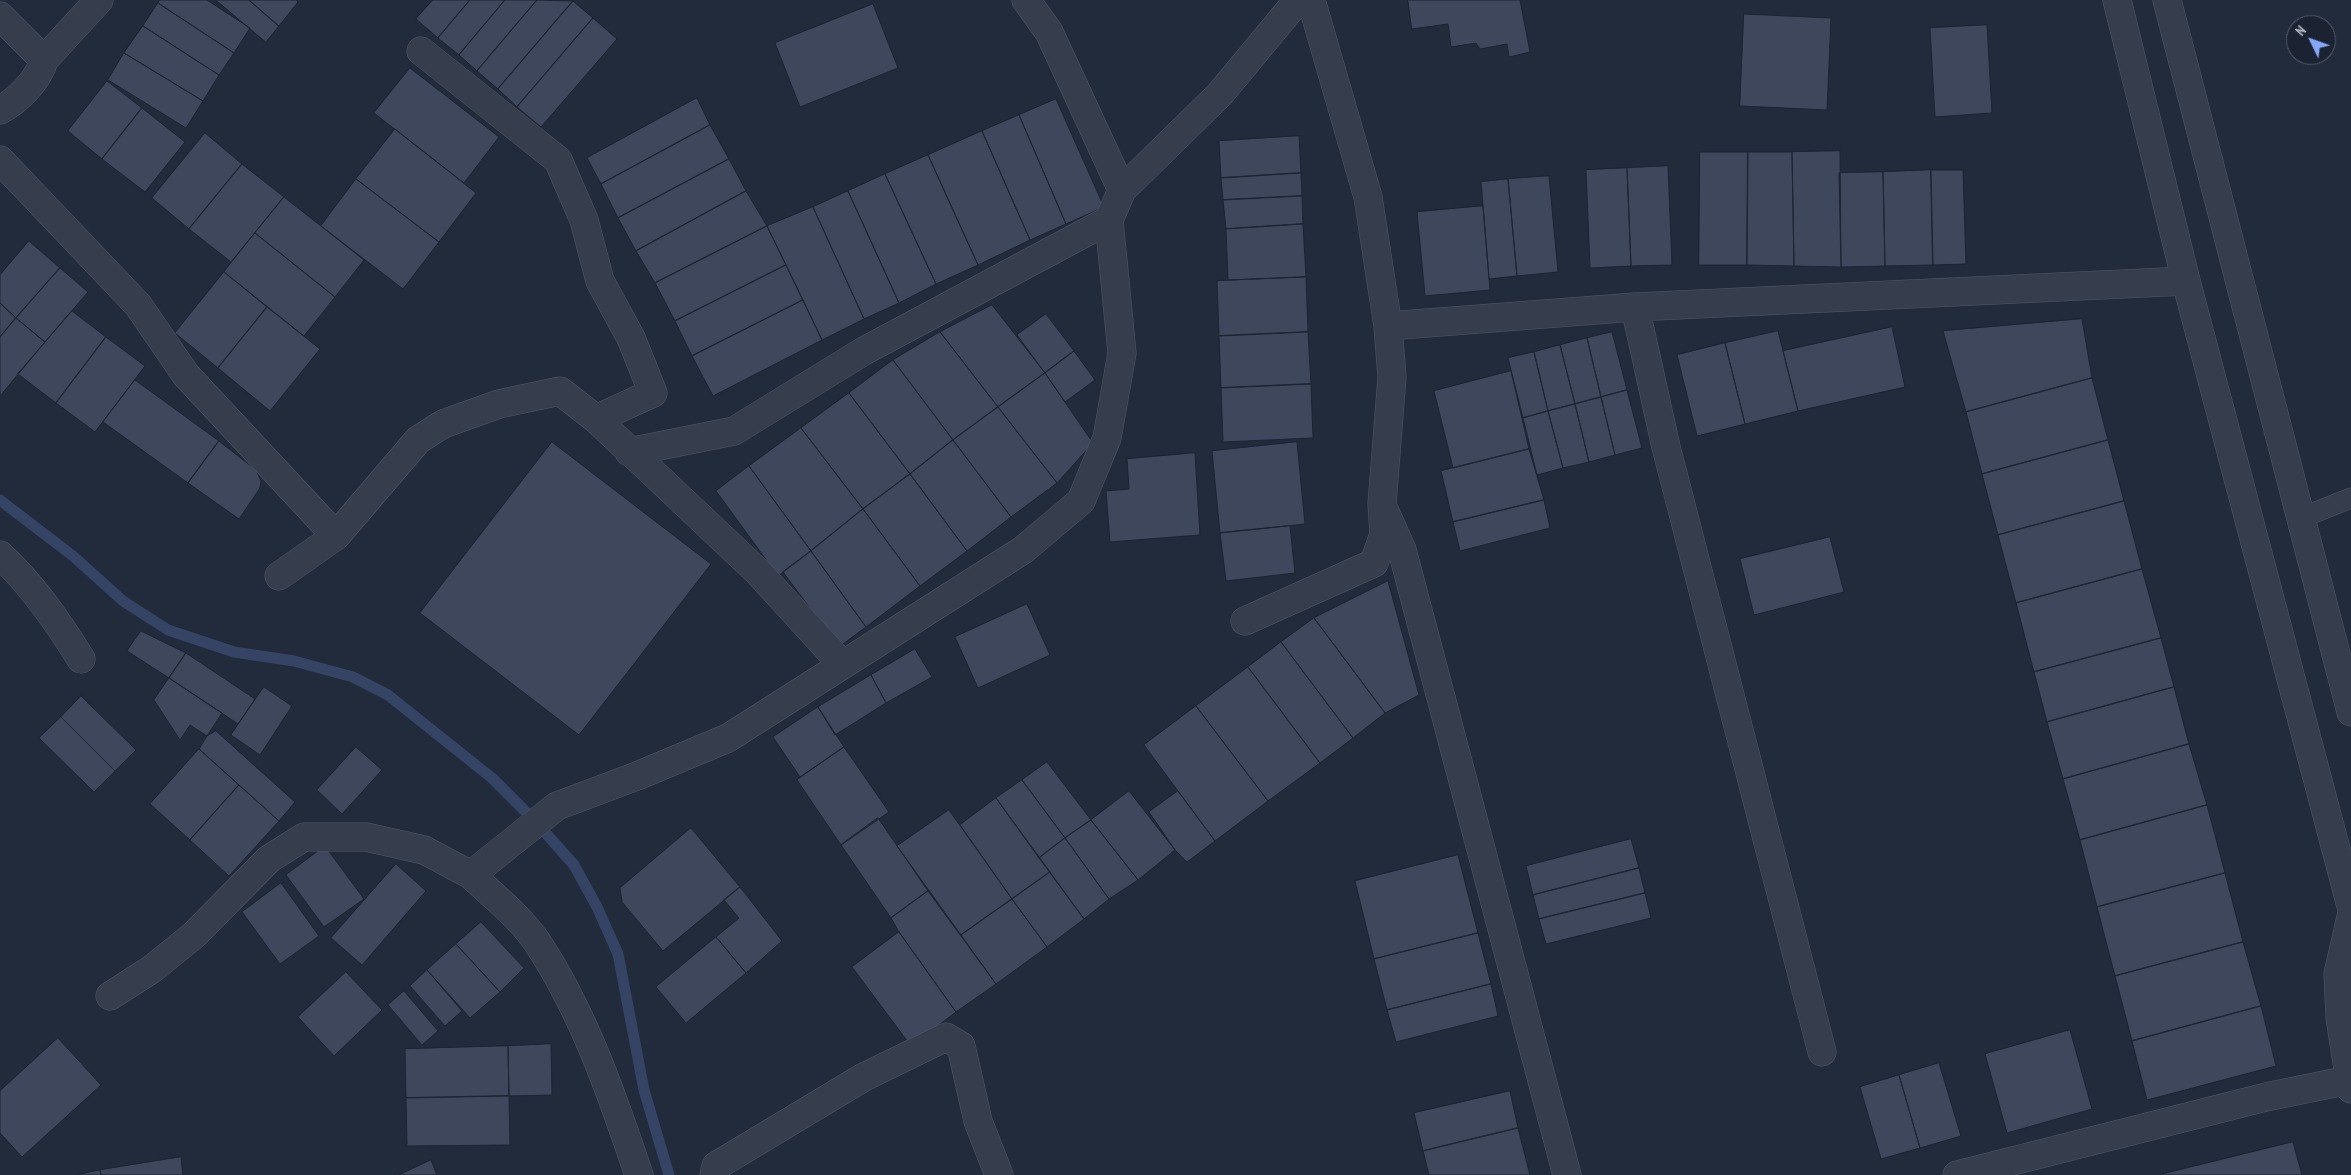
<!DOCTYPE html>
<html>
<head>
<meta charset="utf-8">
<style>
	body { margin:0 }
	#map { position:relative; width:2351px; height:1175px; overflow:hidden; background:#222b3c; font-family:"PT Sans Narrow",sans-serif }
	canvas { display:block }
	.north { position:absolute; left:2286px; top:15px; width:50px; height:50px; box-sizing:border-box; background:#1b2231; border:1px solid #575e6d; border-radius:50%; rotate:312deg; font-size:14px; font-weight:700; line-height:20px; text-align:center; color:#b2b8c8 }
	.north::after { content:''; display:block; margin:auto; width:18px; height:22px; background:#85a6fa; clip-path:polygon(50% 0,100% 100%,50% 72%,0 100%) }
</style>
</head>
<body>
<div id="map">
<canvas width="2351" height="1175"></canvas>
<div class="north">N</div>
</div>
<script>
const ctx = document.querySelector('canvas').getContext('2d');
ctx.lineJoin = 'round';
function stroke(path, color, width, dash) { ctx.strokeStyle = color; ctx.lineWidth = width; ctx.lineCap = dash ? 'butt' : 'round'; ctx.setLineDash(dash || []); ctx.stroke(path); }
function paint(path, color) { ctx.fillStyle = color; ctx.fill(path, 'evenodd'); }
const stream = new Path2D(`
	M0,500L73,556L123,601L168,630L234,652L294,661L353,677L388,695L492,778L534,820L574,865L597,907L618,954L644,1090L669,1175`);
const building = new Path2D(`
	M160,0H207L250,28L234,53L158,3Z
	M216,0H249L279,26L266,42Z
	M249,0H296L298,2L279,26Z
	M433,0H470L438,38L416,19Z
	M470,0H505L459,55L438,38Z
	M505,0H537L477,71L459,55Z
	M537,0L573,1L498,89L477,71Z
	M1408,0H1520L1530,52L1509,57L1507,44L1480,49L1476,43L1451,47L1448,24L1412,29Z
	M573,1L593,18L517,107L498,89Z
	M158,3L234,53L219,75L143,26Z
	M873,4L898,68L800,107L775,43Z
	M1744,14L1831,18L1827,110L1740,106Z
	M593,18L617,39L541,127L517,107Z
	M1987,25L1992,113L1935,117L1930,28Z
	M143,26L219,75L203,101L124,53Z
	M124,53L203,101L186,128L108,80Z
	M410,68L499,137L464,183L374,113Z
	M107,81L142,108L102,159L68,131Z
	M697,98L710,125L601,184L587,158Z
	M1056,99L1104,207L1066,224L1019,115Z
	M142,108L185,142L145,192L102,159Z
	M1019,115L1066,224L1030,240L982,131Z
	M710,125L729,159L618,218L601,184Z
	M395,129L476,193L439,242L356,179Z
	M982,131L1030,240L978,265L928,155Z
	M205,133L242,164L189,229L152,198Z
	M1299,136L1301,173L1221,178L1219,141Z
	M1840,151L1841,267L1794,266L1792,152Z
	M1700,152H1748L1747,265H1699Z
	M1748,152H1792L1794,266L1747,265Z
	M928,155L978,265L936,284L885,174Z
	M729,159L746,191L636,251L618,218Z
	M242,164L284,197L231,262L189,229Z
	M1668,166L1672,265L1631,266L1627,168Z
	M1627,168L1631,266L1590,268L1586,170Z
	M1931,170L1933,265L1885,266L1883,172Z
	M1931,170H1963L1966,264L1933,265Z
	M1883,172L1885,266L1841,267L1839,173Z
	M1301,173L1302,196L1223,200L1221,178Z
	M885,174L936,284L899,303L848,191Z
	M1549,176L1558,272L1517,276L1508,179Z
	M356,179L439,242L403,289L321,226Z
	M1508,179L1517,276L1489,279L1481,182Z
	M746,191L767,226L655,283L636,251Z
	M848,191L899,303L864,319L813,207Z
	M1302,196L1303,224L1226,229L1223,200Z
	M284,197L364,260L335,297L255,233Z
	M1483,206L1490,290L1425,296L1417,212Z
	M813,207L864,319L822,340L767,226Z
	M1303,224L1306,277L1228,280L1226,229Z
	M767,226L786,265L675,321L655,283Z
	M255,233L335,297L304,336L224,272Z
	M29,241L60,268L16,318L0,303V275Z
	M786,265L803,300L692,356L675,321Z
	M60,268L88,292L45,342L16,318Z
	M224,272L267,307L218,368L175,333Z
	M1306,277L1308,332L1219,336L1217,281Z
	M803,300L822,340L713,396L692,356Z
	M0,303L16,318L0,337Z
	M992,305L1045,373L998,407L940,332Z
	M267,307L320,349L270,411L218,368Z
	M72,311L106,337L56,403L18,374Z
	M1046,314L1074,351L1045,373L1017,335Z
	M16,318L45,342L0,396V337Z
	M2082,319L2092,378L1966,412L1943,331Z
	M1892,327L1905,387L1798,411L1783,351Z
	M1778,331L1798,411L1745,424L1725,343Z
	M940,332L998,407L953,440L893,360Z
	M1308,332L1311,384L1221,388L1219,336Z
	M1612,332L1627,390L1601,397L1587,338Z
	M106,337L145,366L95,432L56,403Z
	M1587,338L1601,397L1575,404L1560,345Z
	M1725,343L1745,424L1697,436L1677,355Z
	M1560,345L1575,404L1548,411L1534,352Z
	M1074,351L1095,380L1065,402L1045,373Z
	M1534,352L1548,411L1523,418L1508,358Z
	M893,360L953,440L910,474L849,393Z
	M1511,371L1529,449L1453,468L1434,391Z
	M1045,373L1093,443L1057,483L998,407Z
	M2092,378L2108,440L1982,474L1966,412Z
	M135,380L219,441L188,483L103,422Z
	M1311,384L1313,438L1223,442L1221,388Z
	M1627,390L1642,448L1615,455L1601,397Z
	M849,393L910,474L863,509L801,428Z
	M1601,397L1615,455L1589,462L1575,404Z
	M1575,404L1589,462L1563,468L1548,411Z
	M998,407L1057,483L1011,517L953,440Z
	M1548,411L1563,468L1537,475L1523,418Z
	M801,428L863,509L811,551L749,466Z
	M953,440L1011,517L967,551L910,474Z
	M2108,440L2124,501L1998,535L1982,474Z
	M219,441L256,470L261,481L260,488L239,519L188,483Z
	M552,442L711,564L579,735L420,613Z
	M1297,442L1305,524L1220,533L1212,451Z
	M1529,449L1544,500L1453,522L1441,471Z
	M1195,453L1200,535L1110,542L1106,491L1129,489L1127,459Z
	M749,466L811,551L778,576L716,491Z
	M910,474L967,551L920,586L863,509Z
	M1544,500L1550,528L1460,551L1453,522Z
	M2124,501L2142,569L2016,603L1998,535Z
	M863,509L920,586L866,627L811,551Z
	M1290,526L1295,573L1226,581L1220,533Z
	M1830,537L1844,592L1754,615L1740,559Z
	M811,551L866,627L839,647L783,572Z
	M2142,569L2161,638L2034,672L2016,603Z
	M1388,581L1419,695L1385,713L1314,618Z
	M1027,604L1050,655L978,688L955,637Z
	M1314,618L1385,713L1353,738L1281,642Z
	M141,631L186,653L169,678L127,651Z
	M2161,638L2174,687L2047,722L2034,672Z
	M1281,642L1353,738L1320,763L1248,667Z
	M915,649L932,677L886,703L871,675Z
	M186,653L255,699L238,724L169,678Z
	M1248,667L1320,763L1268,801L1196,706Z
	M871,675L886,703L835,735L818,707Z
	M169,678L222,713L207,736L190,725L180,740L154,700Z
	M264,687L292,706L260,755L231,735Z
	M2174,687L2189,744L2063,779L2047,722Z
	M81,696L136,750L115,771L61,717Z
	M1196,706L1268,801L1215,841L1144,745Z
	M818,707L844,747L800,777L773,737Z
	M61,717L115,771L94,792L39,738Z
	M216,731L295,802L279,821L199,749L207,736Z
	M2189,744L2207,805L2080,840L2063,779Z
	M356,747L382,770L342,814L317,790Z
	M844,747L889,812L841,845L797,780Z
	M199,749L239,785L190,840L150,804Z
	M1047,762L1091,820L1065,838L1022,780Z
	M1022,780L1065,838L1039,858L996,798Z
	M239,785L279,821L229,876L190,840Z
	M1129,791L1175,850L1138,880L1091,820Z
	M1178,791L1215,841L1187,862L1175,850L1149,812Z
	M996,798L1050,872L1012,899L960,825Z
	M2207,805L2225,873L2097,907L2080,840Z
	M949,810L1012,899L961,935L897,846Z
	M878,818L928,891L891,918L841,845Z
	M1091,820L1138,880L1109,899L1065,838Z
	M691,828L740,887L663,951L622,902L620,888Z
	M1065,838L1109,899L1084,919L1039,858Z
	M1631,839L1639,868L1533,895L1526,866Z
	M325,846L364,899L324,927L286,875Z
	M1458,855L1478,933L1374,959L1355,881Z
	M396,864L426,891L362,965L331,938Z
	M1639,868L1645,893L1539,919L1533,895Z
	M1050,872L1084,919L1047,947L1012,899Z
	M2225,873L2243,942L2115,976L2097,907Z
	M281,883L319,936L280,964L242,912Z
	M740,887L782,941L746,973L716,937L739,918L724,900Z
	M928,891L996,984L956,1012L899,932L891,918Z
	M1645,893L1651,918L1546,944L1539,919Z
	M1012,899L1047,947L996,984L961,935Z
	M481,922L524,968L500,992L456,944Z
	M899,932L956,1012L911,1046L852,967Z
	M1478,933L1491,984L1387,1010L1374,959Z
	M716,937L746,973L686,1023L656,987Z
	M2243,942L2261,1006L2132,1041L2115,976Z
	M456,944L500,992L470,1018L427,970Z
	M427,970L462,1011L445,1026L410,986Z
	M346,972L382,1010L334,1056L298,1017Z
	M1491,984L1498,1016L1396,1042L1387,1010Z
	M404,991L438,1031L422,1045L388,1005Z
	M2261,1006L2276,1066L2147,1100L2132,1041Z
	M2070,1030L2092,1109L2007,1133L1985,1054Z
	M58,1038L101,1085L22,1157L0,1133V1091Z
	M551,1044L552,1095L509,1096L508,1046Z
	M508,1046L509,1096L406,1098L405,1049Z
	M1939,1063L1961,1136L1920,1148L1899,1075Z
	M1899,1075L1920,1148L1881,1159L1860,1087Z
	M1510,1091L1518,1128L1423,1151L1414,1113Z
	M509,1096L510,1145L407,1146L406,1098Z
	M1518,1128L1530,1175H1429L1423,1151Z
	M2293,1142L2302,1175H2163V1174Z
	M181,1157L183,1175H101L100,1170Z
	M431,1160L437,1175H399Z
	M100,1170L101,1175H76Z`);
const service = new Path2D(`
	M2301,518L2351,498`);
const minor = new Path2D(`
	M1026,0L1049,32L1122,190
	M0,16L44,60
	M421,51L558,160L584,220L600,281L631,338L653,393L596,419
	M0,110C18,101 39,79 44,60L99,0
	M0,160L138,305L186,375L336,536
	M1635,307L1666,447L1822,1052
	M1388,326L1635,307L2186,281
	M629,452L734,431L864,351L1109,220
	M1385,512L1402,550L1567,1175
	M0,555C32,584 58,622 81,659
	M279,576L336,536L418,440L443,424L499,404L560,391L596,419L758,572L842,664
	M1245,621L1374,563L1384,534L1382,504L1392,377L1388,326L1368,197L1311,0
	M110,996L152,969L194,935L269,859L304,837H366L424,850L471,875
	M639,1175C612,1095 584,1013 537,942C520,917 493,896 471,875L557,806L637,776L728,738L1023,550L1081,501L1107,438L1122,353L1109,220L1122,190L1220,94L1298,0
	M714,1175L716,1166L864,1077L946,1037L961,1046L978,1121L999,1175
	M1957,1175L2266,1097L2349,1080`);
const tertiary = new Path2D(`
	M2117,0L2186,281L2351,906
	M2167,0L2351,712
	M2351,917L2338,974L2340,1017L2351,1089`);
stroke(stream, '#354464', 11);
paint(building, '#3e475c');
stroke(building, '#1d2433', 1);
stroke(service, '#515867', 21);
stroke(minor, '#515867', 29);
stroke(tertiary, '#515867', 29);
stroke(service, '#363d4c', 20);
stroke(minor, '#363d4c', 28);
stroke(tertiary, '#363d4c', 28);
</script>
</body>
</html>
